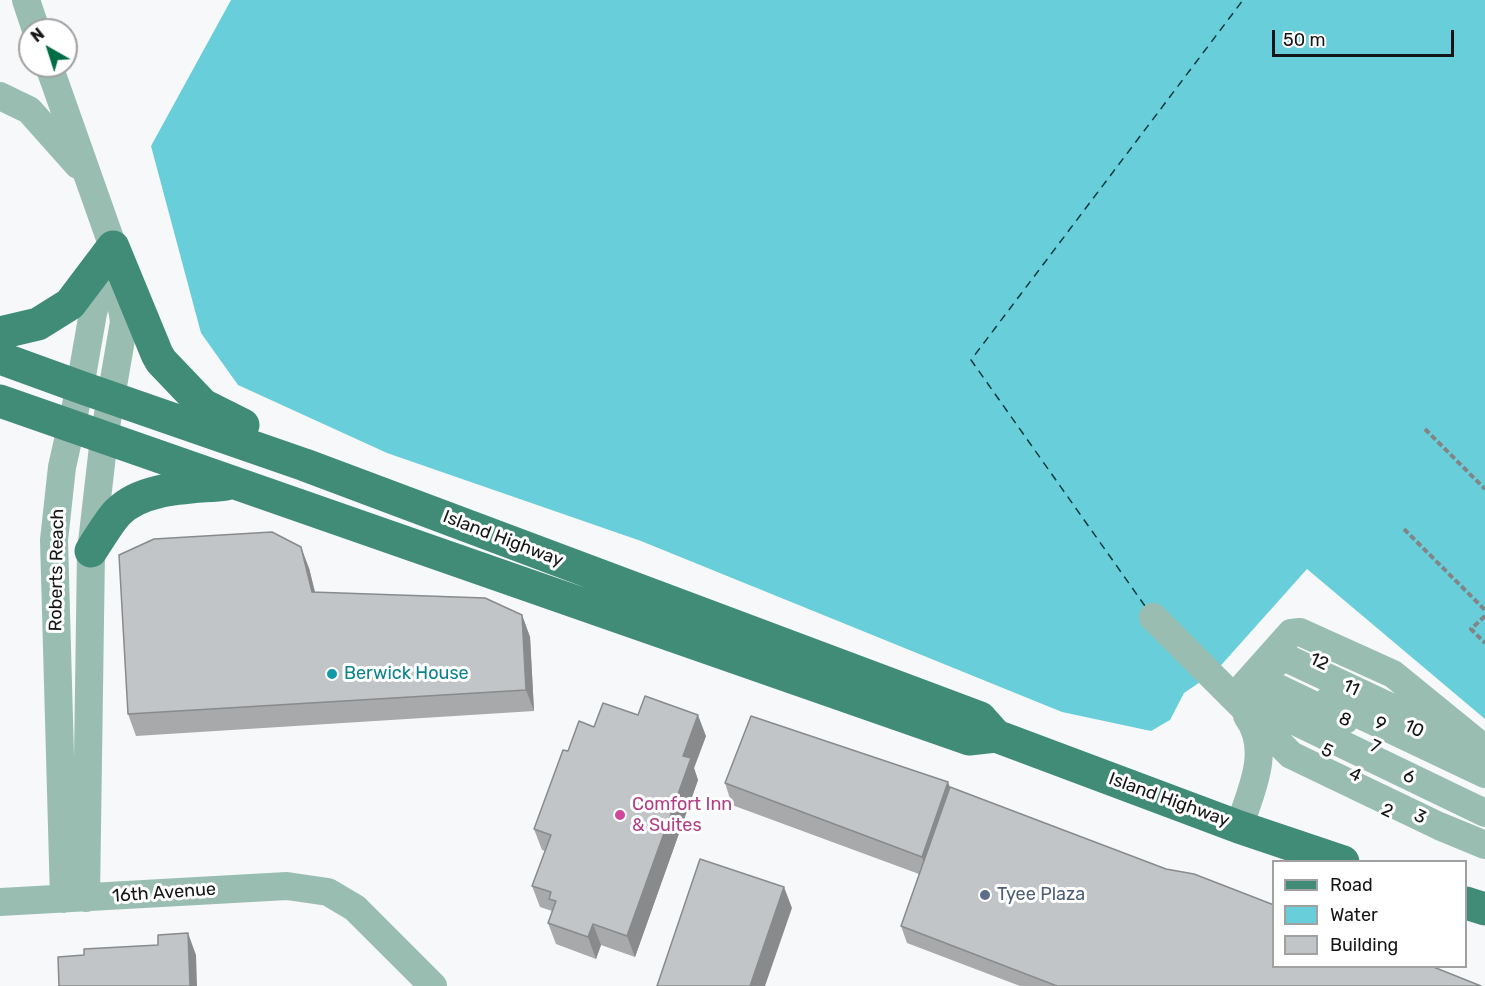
<!DOCTYPE html>
<html>
<head>
<meta charset="utf-8">
<style>
	body { margin:0 }
	#map { position:relative; width:1485px; height:986px; overflow:hidden; background:#f6f8fa; font-family:Rubik,sans-serif }
	canvas { display:block }
	.legend { position:absolute; left:1272px; top:860px; width:195px; height:108px; box-sizing:border-box; background:#fff; border:2px solid #a1a1a2; margin:0; padding:8px 10px; list-style:none; font-size:18px; color:#141516 }
	.legend li { display:flex; align-items:center; gap:12px; height:30px }
	.legend b { width:30px; border:2px solid #a1a1a2 }
	.north { position:absolute; left:18px; top:18px; width:60px; height:60px; box-sizing:border-box; background:#fff; border:2px solid #a1a1a2; border-radius:50%; rotate:321deg; font-size:16px; font-weight:700; line-height:24px; text-align:center; color:#141516 }
	.north::after { content:''; display:block; margin:auto; width:21px; height:27px; background:#006d45; clip-path:polygon(50% 0,100% 100%,50% 72%,0 100%) }
	.scale { position:absolute; left:1272px; top:30px; width:182px; height:27px; box-sizing:border-box; border:3px solid #141516; border-top:0; padding-left:8px; font-size:18px; line-height:21px; white-space:nowrap; color:#141516; -webkit-text-stroke:4px #fff; paint-order:stroke }
</style>
</head>
<body>
<div id="map">
<canvas width="1485" height="986"></canvas>
<ul class="legend">
<li><b style="height:8px;background:#418c77"></b>Road</li>
<li><b style="height:16px;background:#68cfda"></b>Water</li>
<li><b style="height:16px;background:#c2c5c7"></b>Building</li>
</ul>
<div class="north">N</div>
<div class="scale">50 m</div>
</div>
<script>
const ctx = document.querySelector('canvas').getContext('2d');
ctx.lineJoin = 'round';
function paint(path, color) { ctx.fillStyle = color; ctx.fill(path, 'evenodd'); }
function stroke(path, color, width, dash) { ctx.strokeStyle = color; ctx.lineWidth = width; ctx.lineCap = dash ? 'butt' : 'round'; ctx.setLineDash(dash || []); ctx.stroke(path); }
function label(font, color, halo, rows, align = 'center') {
  ctx.font = font + ' Rubik,sans-serif'; ctx.lineWidth = 6; ctx.setLineDash([]); ctx.textBaseline = 'middle'; ctx.strokeStyle = halo; ctx.fillStyle = color; for (const [text, x, y, turn = 0] of rows) {
    ctx.save(); ctx.translate(x, y); ctx.rotate((+turn || 0) * Math.PI / 180); ctx.textAlign = isNaN(turn) ? turn : align; if (halo) ctx.strokeText(text, 0, 0); ctx.fillText(text, 0, 0); ctx.restore();
  }
}
const water = new Path2D(`
	M231,0H1485V719L1307,569L1215,672L1184,693L1170,720L1151,731L1062,712L641,541L387,453L238,385L201,333L151,146Z`);
const ferry = new Path2D(`
	M1145,606L971,360L1243,0`);
const path = new Path2D(`
	M1425,429L1485,489
	M1404,529L1485,610
	M1485,616L1471,629L1485,643`);
const minor = new Path2D(`
	M26,0L36,30
	M49,66L113,247L124,322L104,438L91,551L86,898
	M0,96L29,110L78,165
	M1153,617L1291,755L1439,826L1485,845
	M1261,675L1284,657L1454,737
	M1242,694L1270,684L1345,720
	M1234,697L1291,633L1300,632L1393,674L1485,749
	M1329,700L1485,774
	M1244,701L1288,718L1485,813
	M1239,827C1251,791 1272,750 1247,716
	M64,899L54,540L62,467L80,387L93,313L110,256
	M0,902L287,886L328,892L355,908L433,986`);
const major = new Path2D(`
	M113,247L157,354L161,361L203,405L243,425
	M0,333L38,324L70,304L113,247
	M0,358L80,387L305,465L980,718L996,736
	M0,401L969,739L996,736L1239,827L1343,862
	M91,551C98,540 110,520 118,512C144,486 192,488 226,484
	M1466,903L1485,909`);
const wall = new Path2D(`
	M309,568L315,592L522,615L530,637L534,711L136,736L128,714Z
	M594,727L706,736L694,768L698,780L635,957L601,945L596,959L556,944L548,923L552,911L540,907L532,886L545,851L542,850L534,829L568,751Z
	M725,783L950,787L1166,869L1481,986H1020L907,943L901,926L919,874L732,805Z`);
const shadedWall = new Path2D(`
	M301,547L309,568L320,613L312,592Z
	M522,615L530,637L534,711L526,690Z
	M698,715L706,736L694,768L698,780L635,957L627,936L683,756Z
	M948,782L956,803L929,878L922,857Z
	M784,887L792,908L765,986H750Z
	M593,924L601,945L596,959L588,937Z
	M188,933L196,955L197,986H190Z`);
const building = new Path2D(`
	M272,532L301,547L312,592L485,598L522,615L526,690L128,714L119,555L154,539Z
	M645,696L698,715L683,756L691,758L627,936L593,924L588,937L548,923L556,901L549,899L551,892L532,886L551,835L534,829L563,750L568,751L579,721L594,727L603,703L638,715Z
	M751,716L948,782L922,857L725,783Z
	M950,787L1166,869L1194,874L1274,905V966H1431L1481,986H1057L901,926Z
	M700,859L784,887L750,986H657Z
	M188,933L190,986H59L58,957L84,955V949L158,945V935Z`);
const markers = [
	[332,674,6,"#0f9aa8"],
	[620,815,6,"#d1479c"],
	[985,895,6,"#5c6f8a"]
];
const streetNames = [
	["Island Highway",503,539,21],
	["Roberts Reach",57,570,-89],
	["12",1319,662,25],
	["11",1351,688,25],
	["8",1345,720,25],
	["9",1380,724,26],
	["10",1414,729,26],
	["7",1375,747,25],
	["5",1327,751,25],
	["4",1355,775,26],
	["6",1409,777,26],
	["Island Highway",1169,800,20],
	["2",1387,811,25],
	["3",1420,817,26],
	["16th Avenue",164,893,-4]
];
const cultureNames = [
	["Berwick House",344,674]
];
const hotelNames = [
	["Comfort Inn",632,805],
	["& Suites",632,826]
];
const serviceNames = [
	["Tyee Plaza",997,895]
];
paint(water, '#68cfda');
stroke(ferry, '#083a3f', 1.5, [8, 6]);
stroke(path, '#838486', 4, [6, 3]);
stroke(minor, '#99beb1', 28);
stroke(major, '#418c77', 33);
paint(wall, '#a7a9ab');
paint(shadedWall, '#888a8b');
paint(building, '#c2c5c7');
stroke(building, '#888a8b', 1.5);
for (const [x, y, r, color] of markers) { const dot = new Path2D(); dot.arc(x, y, r, 0, 2 * Math.PI); ctx.fillStyle = color; ctx.fill(dot); stroke(dot, '#fff', 2); }
label('18px', '#141516', '#fff', streetNames);
label('18px', '#0d838f', '#fff', cultureNames, 'left');
label('18px', '#b23c85', '#fff', hotelNames, 'left');
label('18px', '#4e5e75', '#fff', serviceNames, 'left');
</script>
</body>
</html>
